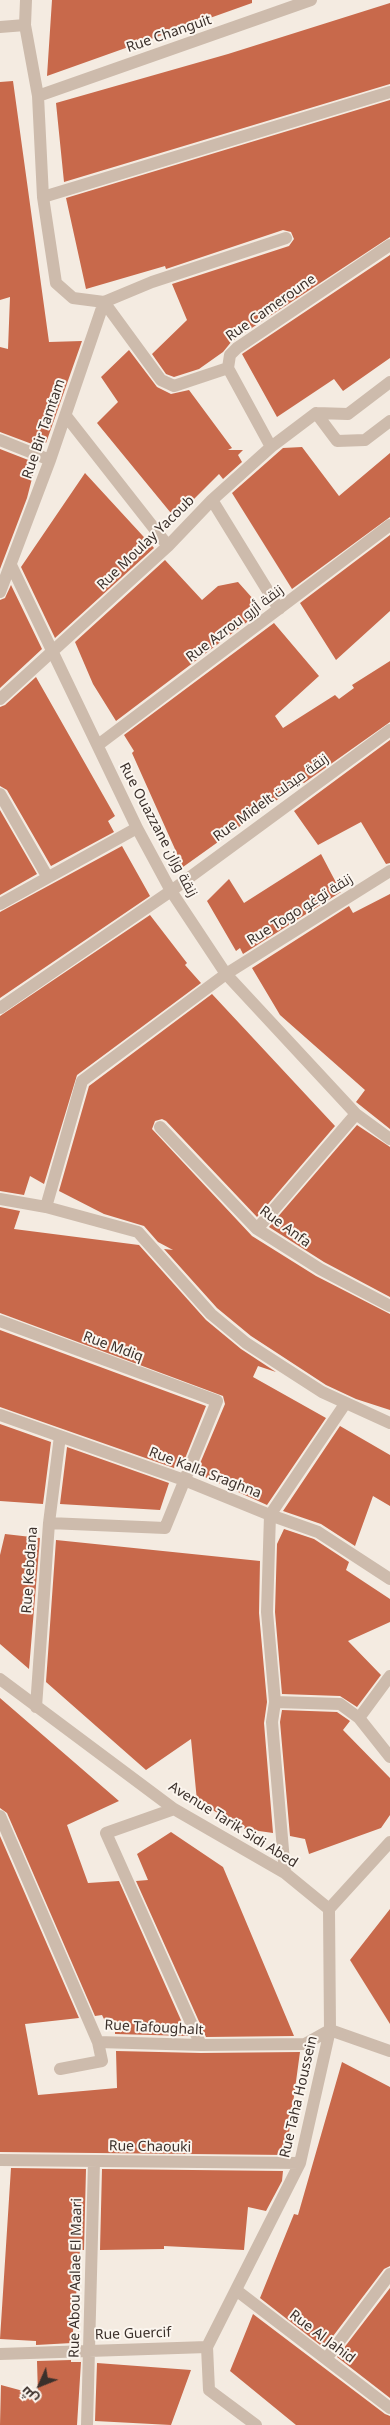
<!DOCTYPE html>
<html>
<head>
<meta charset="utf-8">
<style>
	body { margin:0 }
	#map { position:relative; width:390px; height:2425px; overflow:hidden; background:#f4ebe1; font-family:"Noto Sans",Cairo,sans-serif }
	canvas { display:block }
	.north { position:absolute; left:15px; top:2360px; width:50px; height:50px; -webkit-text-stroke:4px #fbf5ee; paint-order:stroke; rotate:226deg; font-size:14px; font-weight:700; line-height:20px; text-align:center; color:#3b302b }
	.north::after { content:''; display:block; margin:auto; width:18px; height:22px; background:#3b302b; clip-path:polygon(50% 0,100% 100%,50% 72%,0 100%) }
</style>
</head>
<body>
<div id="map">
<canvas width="390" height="2425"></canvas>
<div class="north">ش</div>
</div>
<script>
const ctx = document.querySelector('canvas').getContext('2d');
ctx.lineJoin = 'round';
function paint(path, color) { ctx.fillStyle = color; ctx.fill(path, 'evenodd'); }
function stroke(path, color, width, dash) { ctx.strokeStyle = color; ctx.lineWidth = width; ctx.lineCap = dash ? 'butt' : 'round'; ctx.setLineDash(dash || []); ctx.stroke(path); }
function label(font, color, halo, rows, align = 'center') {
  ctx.font = font + ' "Noto Sans",Cairo,sans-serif'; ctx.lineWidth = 4; ctx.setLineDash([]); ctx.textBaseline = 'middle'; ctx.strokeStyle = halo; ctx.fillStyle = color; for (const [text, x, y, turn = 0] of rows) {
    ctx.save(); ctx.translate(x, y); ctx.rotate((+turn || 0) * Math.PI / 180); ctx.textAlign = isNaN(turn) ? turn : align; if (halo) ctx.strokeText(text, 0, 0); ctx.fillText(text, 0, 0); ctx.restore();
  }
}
const building = new Path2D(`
	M52,0H252V3L47,76Z
	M390,3V84L64,182L56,103L228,54Z
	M13,81L49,342L82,341L46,443L41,441L40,447L0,432V347L8,349L10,297L0,300V82Z
	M390,100V237L232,341L223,352L199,369L174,377L166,374L152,354L187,320L172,284L289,246L294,239L291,232L283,230L166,269L165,266L86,289L66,198Z
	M390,255V358L343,391L334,379L277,417L242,354Z
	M129,350L157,387L171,394L189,390L232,448L228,450H243L238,455L242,462L223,479L219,474L175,518L97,423L118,402L101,377Z
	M302,447L339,496L390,453V517L292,589L232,493L283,448Z
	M0,449L36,463L27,498L0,569Z
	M85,473L154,548L55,638L21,567Z
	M390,535V611L336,660L300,603Z
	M165,560L202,600L218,586L238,582L263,610L116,721L93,684L75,642Z
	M11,585L42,649L0,688V600L5,598Z
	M274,623L319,676L275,716L283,728L335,695L339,699L354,688L352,685L390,661V722L304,783L302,782L183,867L132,753L134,751L124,735Z
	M36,677L115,816L108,821L114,832L51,866L7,790L0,786V707L5,705Z
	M390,740V863L386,864L361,822L318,845L294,811Z
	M0,810L37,874L0,895Z
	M122,846L150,896L0,998V912Z
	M321,854L341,892L243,954L240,948L236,951L207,901L229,879L244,903Z
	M390,894V1129L356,1102L365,1090L280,1015L252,968L349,906L353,913Z
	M150,915L187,963L185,965L201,983L77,1075L44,1184L30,1176L24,1195L0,1191V1016Z
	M212,994L335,1126L257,1217L166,1121L162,1119L155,1121L152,1129L252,1236L316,1276L390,1314V1410L356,1399L326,1385L251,1336L217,1308L164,1249L173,1250L158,1242L144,1226L104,1214L59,1191L89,1086Z
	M357,1125L390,1147V1297L324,1262L269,1227Z
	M0,1207L20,1211L14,1229L139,1245L206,1320L241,1349L276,1372L258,1366L253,1377L326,1418L267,1505L196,1473L225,1404L223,1396L0,1313Z
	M0,1330L206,1406L182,1466L176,1463L174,1468L0,1407Z
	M0,1424L51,1442L43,1504L0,1501Z
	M340,1426L390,1455V1506L373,1496L355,1546L321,1524L283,1511Z
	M67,1447L169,1483L160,1510L60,1504Z
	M284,1529L314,1539L349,1562L346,1570L390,1599V1622L348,1641L381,1675L357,1707L340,1696L282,1694L275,1612L277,1544Z
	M5,1534L40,1538L29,1669L0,1644V1555Z
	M56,1540L260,1561L259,1613L267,1702L264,1723L273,1833L245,1829L197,1801L191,1739L146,1770L46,1682Z
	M0,1698L119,1801L67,1825L88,1883L119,1881L188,2036L115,2034V2029H109L102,2015L95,2016L7,1813L0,1808Z
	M282,1710L337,1712L350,1721L343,1730L390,1778V1815L381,1828L309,1854L305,1839L290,1836L280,1722Z
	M171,1832L223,1867L294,2036L206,2037L136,1881L148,1880L137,1854Z
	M0,1836L79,2018L25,2024L38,2095L117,2088L116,2051L201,2053L300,2052L286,2155L0,2152Z
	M390,1909V2024L350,1960Z
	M342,2062L390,2087V2266L384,2269L324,2348L260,2298L294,2214L298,2215Z
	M11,2168L86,2169L84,2250H80L72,2343L36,2345V2341L0,2339Z
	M102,2169L283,2171L282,2181L266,2211L248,2207L244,2250L164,2246V2249L100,2250Z
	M390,2288V2398L337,2357Z
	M253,2314L385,2414L390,2416V2425H296L230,2371Z
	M71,2360V2362H81L77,2425H0L1,2385L38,2395L37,2361Z
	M97,2363L191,2370L171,2425L95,2421Z`);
const minor = new Path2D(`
	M26,0L25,25L38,96L43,197L56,283L73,298L104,302L152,282L286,238
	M0,27L25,25
	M38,96L311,0
	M43,197L390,92
	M104,302L161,380L174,386L228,368
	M316,413L337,441L365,440L390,421
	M66,416L168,546
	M0,440L50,460
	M271,447L228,368L230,355L237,348L390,245
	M212,500L279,609
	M11,565L137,828L171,891L226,974L356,1114L390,1139
	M0,592L50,460L104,302
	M0,699L168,546L212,500L271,447L316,413L348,414L390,382
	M98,745L390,525
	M0,794L47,876
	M0,904L137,828
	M0,1008L171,891L390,730
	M160,1127L257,1229L320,1269L390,1306
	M0,1199L46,1207L138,1232L211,1314L246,1343L322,1392L390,1423
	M46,1207L82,1081L226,974L390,871
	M257,1229L356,1114
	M0,1321L217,1401L165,1528L49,1523
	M0,1415L184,1480L270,1515L318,1532L390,1579
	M0,1679L174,1809L285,1873L329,1909L390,1842
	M275,1702L340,1704L359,1718L390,1757
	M36,1707L49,1523L60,1436
	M359,1718L390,1676
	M174,1809L106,1833L201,2045
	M0,1816L98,2042L201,2045L305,2044L330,2030L390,2051
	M285,1873L272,1722L275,1702L267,1612L270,1515L345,1404
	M60,2069L102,2061L98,2042
	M0,2160L300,2163
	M236,2290L390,2408
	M0,2354L207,2347
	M326,2359L390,2274
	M87,2425L94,2161
	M256,2425L209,2390L207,2347L300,2163L330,2030L329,1909`);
const streetNames = [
	["Rue Changuit",169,34,-19],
	["Rue Cameroune",271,308,-35],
	["Rue Bir Tamtam",44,429,-71],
	["Rue Moulay Yacoub",146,543,-44],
	["Rue Azrou زنقة أزرو",235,624,-37],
	["Rue Midelt زنقة ميدلت",271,798,-36],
	["Rue Ouazzane زنقة وزان",158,830,62],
	["Rue Togo زنقة توغو",300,910,-32],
	["Rue Anfa",285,1227,36],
	["Rue Mdiq",113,1347,20],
	["Rue Kalla Sraghna",205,1473,21],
	["Rue Kebdana",30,1570,-86],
	["Avenue Tarik Sidi Abed",233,1825,32],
	["Rue Tafoughalt",154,2028,3],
	["Rue Taha Houssein",299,2097,-77],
	["Rue Chaouki",150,2147,1],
	["Rue Abou Aalae El Maari",76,2278,-89],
	["Rue Guercif",133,2334,-2],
	["Rue Al Jahid",322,2337,37]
];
paint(building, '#c8694b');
stroke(minor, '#cdbbac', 12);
label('14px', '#3b302b', '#fbf5ee', streetNames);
</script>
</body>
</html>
